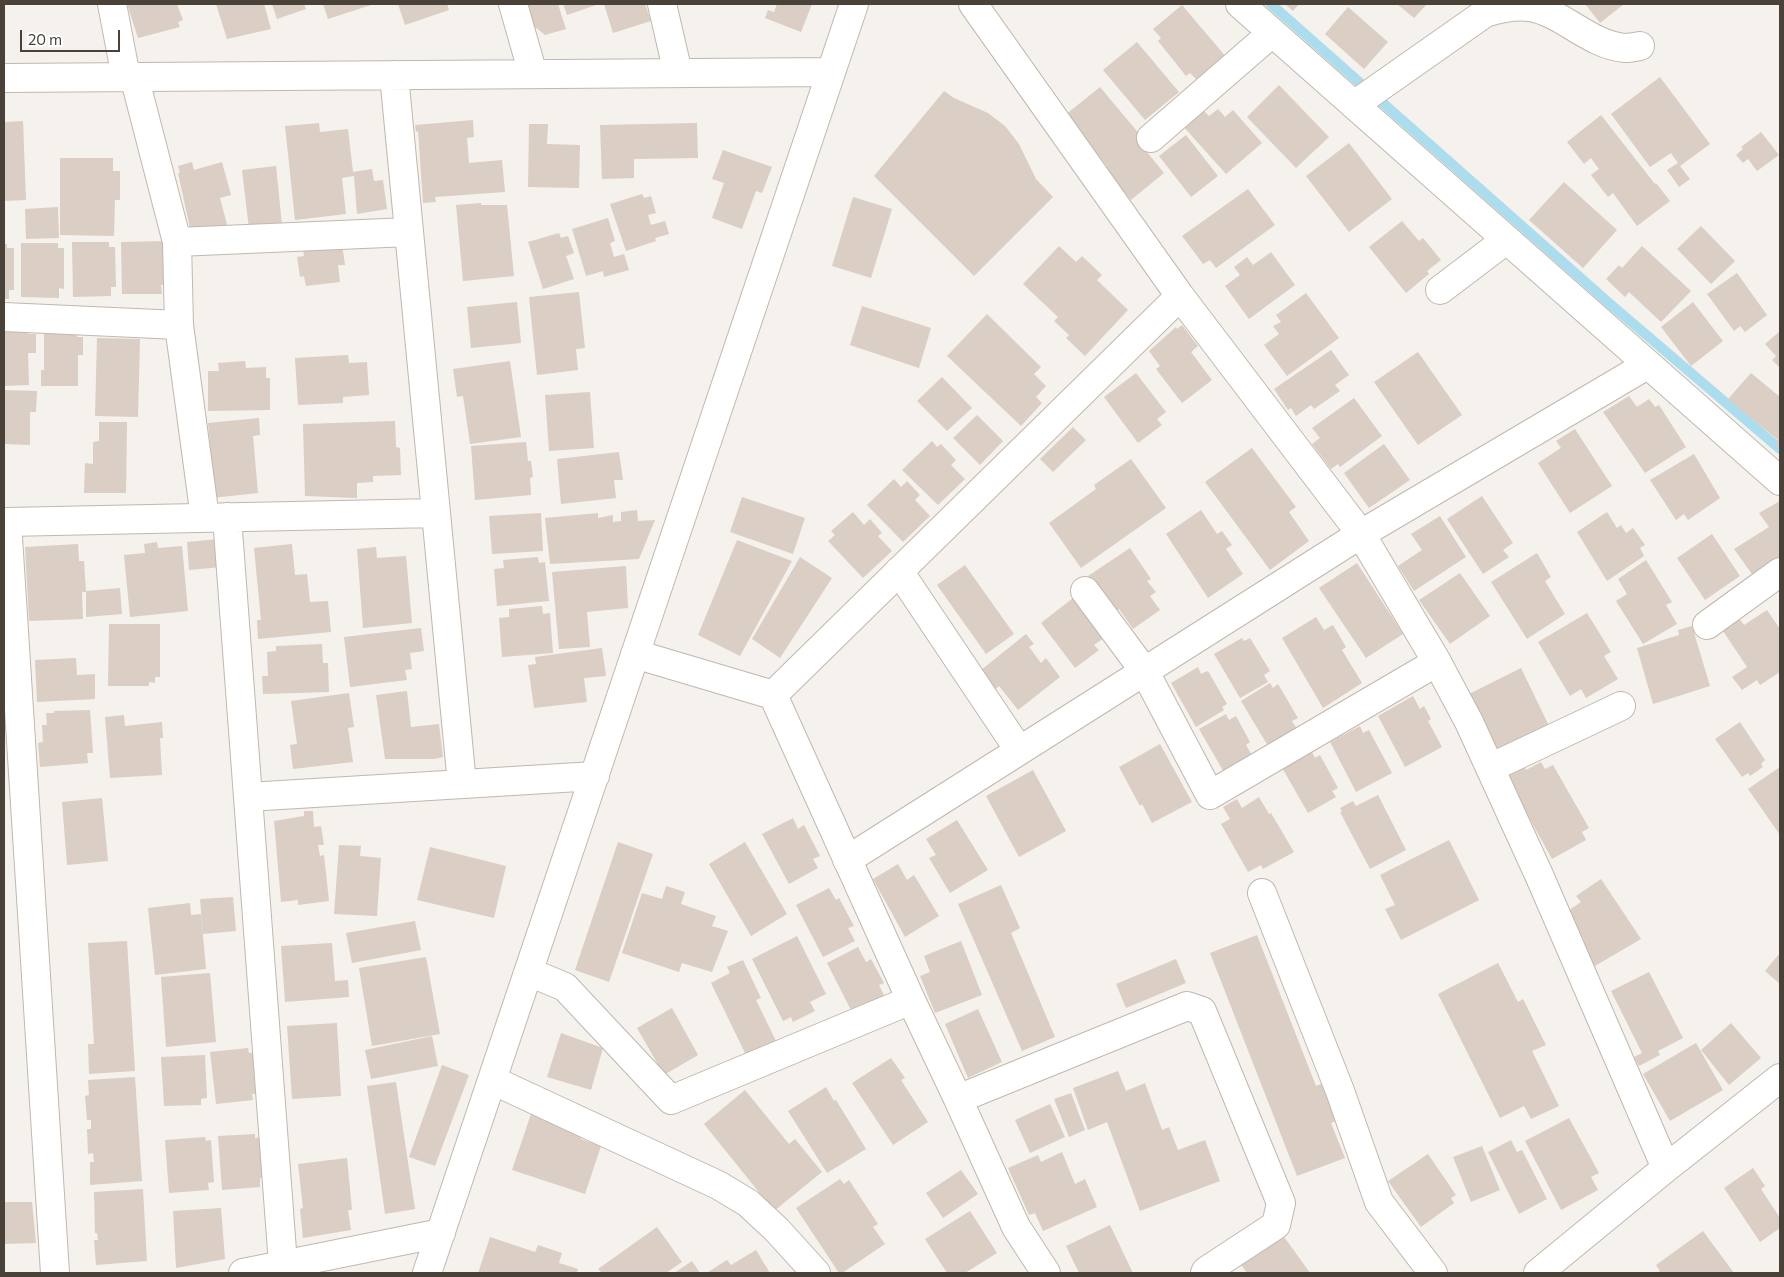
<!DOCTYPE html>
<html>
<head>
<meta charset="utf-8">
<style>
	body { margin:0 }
	#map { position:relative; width:1784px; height:1277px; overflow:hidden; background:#f5f1ec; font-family:Commissioner,sans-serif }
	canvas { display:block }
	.frame { position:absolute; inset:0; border:5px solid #4a4139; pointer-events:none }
	.scale { position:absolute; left:20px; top:30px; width:100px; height:22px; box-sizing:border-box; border:2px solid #4a4139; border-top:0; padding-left:6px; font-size:15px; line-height:18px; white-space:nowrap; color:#4a4139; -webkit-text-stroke:4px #fff; paint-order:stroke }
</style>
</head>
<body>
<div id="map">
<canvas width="1784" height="1277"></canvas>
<div class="frame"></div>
<div class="scale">20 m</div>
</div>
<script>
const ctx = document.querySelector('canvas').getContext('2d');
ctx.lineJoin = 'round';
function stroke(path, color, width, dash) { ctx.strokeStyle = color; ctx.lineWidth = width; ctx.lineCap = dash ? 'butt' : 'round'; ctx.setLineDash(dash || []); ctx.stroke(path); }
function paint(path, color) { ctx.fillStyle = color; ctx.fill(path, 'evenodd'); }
const stream = new Path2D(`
	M1271,4L1609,303L1780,449`);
const building = new Path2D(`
	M127,4H177L183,20L178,22L180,27L138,38Z
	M216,4H264L271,29L227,39Z
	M272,4H304L306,9L277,19Z
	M323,4H374L328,19Z
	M398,4H447L449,10L405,25Z
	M528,4H558L566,29L545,35L534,26Z
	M563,4H599L567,15Z
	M604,4H645L651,21L613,33Z
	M777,4H812L801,32L765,18L768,10L774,12Z
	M1285,4H1299L1293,11Z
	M1397,4H1427L1414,18Z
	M1585,4H1624L1600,23Z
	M1182,5L1227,58L1198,81L1190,73L1186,76L1158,41L1161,38L1153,29Z
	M1348,7L1388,42L1364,69L1325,34Z
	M1137,42L1179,92L1145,120L1103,70Z
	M1660,77L1710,144L1680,166L1690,179L1679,187L1667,170L1678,163L1671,153L1650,167L1611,114Z
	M1279,85L1329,137L1296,168L1247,117Z
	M1100,87L1141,136L1137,140L1164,173L1131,200L1104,169L1107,166L1064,116Z
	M944,91L954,98L988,113L1005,126L1019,144L1036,179L1053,197L974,276L874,176Z
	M1201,108L1209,116L1218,109L1225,117L1233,110L1262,143L1226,174L1182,125Z
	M1601,115L1655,184L1656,183L1670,201L1637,226L1613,193L1608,197L1591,175L1599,169L1591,158L1584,164L1567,142Z
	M473,120L474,137L467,138L469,163L502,160L505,192L435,197L436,202L423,203L418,131L416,132L415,125Z
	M23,121L26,200L4,201V122Z
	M319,123L320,132L348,129L353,172L372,169L374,181L383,180L387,209L357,214L354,176L342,178L346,214L295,220L285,126Z
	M697,123L698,158L634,159V178L602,179L600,125Z
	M529,124H548L547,144L580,145L579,188L528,187Z
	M1761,132L1779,155L1757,171L1748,159L1743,163L1736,155L1743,149L1741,147Z
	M1186,135L1218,176L1191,197L1159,156Z
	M1349,143L1392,199L1349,232L1306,176Z
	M723,150L772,167L762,193L756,191L742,229L712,218L724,183L712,179Z
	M60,158H113V171H120V200H115L114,236L60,235Z
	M192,162L194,170L222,162L231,195L220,198L229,232L193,242L178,173H180L178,166Z
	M276,166L282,225L249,229L242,170Z
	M1564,182L1617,230L1583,268L1529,220Z
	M1248,189L1275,225L1216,268L1210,260L1203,264L1182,236Z
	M642,194L644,198L651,196L656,213L648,215L651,225L665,221L669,234L655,238L656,241L626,251L610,204Z
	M853,197L892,209L871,278L832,266Z
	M481,203V205H507L514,276L463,281L456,205Z
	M58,207L59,238L26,239L25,209Z
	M608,218L615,241L610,243L614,257L624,254L629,270L604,277L603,271L586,276L572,229Z
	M1402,221L1419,241L1423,238L1441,260L1427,271L1429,274L1406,293L1369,247Z
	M1701,226L1735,261L1711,284L1677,249Z
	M559,233L561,238L568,236L574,253L566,256L574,279L543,289L528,242Z
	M341,237L345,265H338L340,282L306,286L304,276L300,277L297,257L304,256L302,243Z
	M165,241V284L161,285L162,294H122L121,242Z
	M72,242H109V247H115L116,287H111V296L73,297Z
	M21,243H58V248H64V289L59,288V298L21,297Z
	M4,244H7V248H14V290H9V299H4Z
	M1059,246L1076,262L1082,256L1102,275L1097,280L1128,310L1085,356L1066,338L1069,335L1054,321L1058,317L1023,284Z
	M1642,246L1691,291L1661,322L1629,292L1625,297L1606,279L1619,265L1622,268Z
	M1271,252L1295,285L1249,319L1225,286L1240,275L1234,267L1247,257L1253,265Z
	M1737,273L1767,315L1745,332L1740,326L1734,331L1707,294Z
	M579,292L585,348L576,349L578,370L537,375L529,297Z
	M1306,293L1339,338L1287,376L1264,345L1279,334L1273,326L1281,322L1276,315Z
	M517,302L521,343L471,348L467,307Z
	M1693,302L1723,341L1691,366L1661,327Z
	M862,306L931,328L919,368L850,345Z
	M987,314L1041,367L1034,374L1046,386L1036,397L1042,403L1021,426L947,356Z
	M1182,325L1198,346L1191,352L1212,380L1182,403L1156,369L1160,366L1149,351L1176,327L1177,329Z
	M28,328V334H36V353H28L29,385L4,386V329Z
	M44,331H77V337H83V355H78V386H41V370H44Z
	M1780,331V368L1772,360L1776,356L1765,344Z
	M97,338L140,339L138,417L95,416Z
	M1331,350L1349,375L1335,385L1340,391L1314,409L1311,405L1296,416L1291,408L1288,410L1274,389Z
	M1418,352L1462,415L1418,445L1374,382Z
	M348,355L349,363L367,362L369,395L343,397V403L298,405L295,358Z
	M245,361L246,368L266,367V378H270V410L208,411V371H219L218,363Z
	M510,361L521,437L470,444L463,396L457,397L453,369Z
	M1136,373L1166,412L1157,419L1162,425L1138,443L1104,397Z
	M1751,373L1780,397V449L1775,444L1778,440L1728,399Z
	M942,377L972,408L947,431L917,401Z
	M4,390L37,391L36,412H30V445L4,444Z
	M590,392L594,448L549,451L545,395Z
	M1629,396L1637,407L1649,399L1655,407L1659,405L1686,447L1645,473L1603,412Z
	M1354,398L1382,436L1340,467L1338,464L1331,469L1312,444L1320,438L1312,428Z
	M977,415L1003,441L980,465L953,438Z
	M259,418L260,435L253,436L258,493L212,498L208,465H212L208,423Z
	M395,421L396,447L400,448L401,475L373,476V482L357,483V498L305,496L303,424Z
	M99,422H127L126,493H84L85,463L93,464V442L99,441Z
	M1073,427L1086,440L1053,472L1040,459Z
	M1575,429L1612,486L1570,513L1538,463L1561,448L1556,441Z
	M932,441L937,447L941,444L956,460L951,465L965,479L938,505L902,470Z
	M526,442L528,461H531L533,477L530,478L531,495L475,500L471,446Z
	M1384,444L1410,480L1369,508L1344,473Z
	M1252,448L1296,507L1289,512L1309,541L1270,570L1205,482Z
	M619,452L623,480H614L616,498L561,504L557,459Z
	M1694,454L1720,498L1688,520L1684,514L1676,520L1650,480Z
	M1131,459L1166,508L1081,568L1049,523L1096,489L1094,485Z
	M894,479L901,487L907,481L920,495L915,500L930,516L903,542L867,505Z
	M1482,496L1513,543L1503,550L1509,557L1483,574L1447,519Z
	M742,497L805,518L793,554L730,532Z
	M1780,501V557L1754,577L1734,549L1769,527L1759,513Z
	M637,510L638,521L655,520L639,559L550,564L545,518L598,513V518L613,515V522L621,521V512Z
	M1201,510L1217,534L1222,531L1232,545L1226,549L1243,574L1208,598L1166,534Z
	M853,512L864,525L870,519L882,533L878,536L892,551L863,578L828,541L835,535L831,531Z
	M1607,512L1617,528L1621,525L1626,533L1633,528L1645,545L1640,548L1644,556L1607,581L1577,532Z
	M541,513L543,551L492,554L489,516Z
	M1440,516L1466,557L1414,591L1398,566L1422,550L1411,534Z
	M1712,534L1740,576L1705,600L1677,558Z
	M219,539L222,567L189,570L187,542Z
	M737,540L792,561L740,656L698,635Z
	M157,542L158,548L182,546L188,611L130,617L124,555L145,553L144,544Z
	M78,544L79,561H84L86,592H82L83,619L29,621L25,547Z
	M292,544L295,575L307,574L310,602L328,601L331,632L258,639L257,620H261L254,548Z
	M376,547L377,558L406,556L412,623L363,628L357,549Z
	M1130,548L1151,579L1147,581L1156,592L1150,596L1160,610L1133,629L1119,609L1115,612L1088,576Z
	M1537,553L1551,577L1545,581L1565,614L1527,639L1491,582Z
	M538,557L539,563L545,562L549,601L497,606L494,569L504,568L503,560Z
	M800,557L832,578L780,658L752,639Z
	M1646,560L1672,602L1666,605L1677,624L1643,644L1616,601L1627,594L1618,579Z
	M1357,563L1403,634L1366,658L1319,588Z
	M965,565L1014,634L986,654L937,585Z
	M626,566L628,608L587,612L590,647L559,649L552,572Z
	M1460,573L1490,616L1450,644L1419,600Z
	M120,588L122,614L86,617V591Z
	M1073,598L1104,638L1094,645L1099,650L1075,668L1041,623Z
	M542,606L543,614L550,613L553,653L502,657L499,618L509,617V609Z
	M1767,610L1780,629V672L1760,685L1757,680L1742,690L1732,677L1747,667L1721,628L1738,617L1744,625Z
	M1587,613L1611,652L1604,656L1618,679L1586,698L1581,689L1570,696L1538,642Z
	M1316,617L1324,630L1333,625L1346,647L1342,650L1362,683L1323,708L1282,638Z
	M109,624H160V677H155V683L149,682V686H108Z
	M1692,626L1710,686L1653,704L1637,648L1679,635L1678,630Z
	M421,628L424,651L410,653L412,669L405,670L407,680L350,687L344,637Z
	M1026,634L1034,644L1029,647L1041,663L1046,658L1060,677L1018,710L999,686L995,690L981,670Z
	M1242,638L1244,641L1250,638L1270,671L1264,675L1268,682L1240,698L1214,654Z
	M322,644L323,663H328L329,692L263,694L262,676H268L267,652L276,651V646Z
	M602,648L606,676L584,678L587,702L534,708L528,665L536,664L535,657Z
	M76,658L77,675L95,674V699L37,702L35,660Z
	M1198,667L1201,674L1208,671L1227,704L1222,707L1224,710L1196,727L1171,683Z
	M1521,668L1550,728L1498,753L1469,694Z
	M1270,683L1273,688L1278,684L1298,718L1292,721L1297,729L1268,746L1241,701Z
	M407,691L411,727L439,724L443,757L434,759H385L376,695Z
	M349,693L354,727L348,728L353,762L293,769L290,745L297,744L291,701Z
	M1413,696L1420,709L1424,706L1431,719L1428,721L1442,747L1405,767L1378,716Z
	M90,710L93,753H87L88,763L40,767L38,743L43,742L42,725H47L46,713H54V711Z
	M1226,714L1229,720L1236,716L1250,742L1246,745L1253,757L1225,774L1199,729Z
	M124,715L125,726L162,722L163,738H160L162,775L110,778L105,717Z
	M1740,722L1765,760L1761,764L1763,767L1750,776L1748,773L1742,777L1715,739Z
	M1360,726L1363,733L1369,730L1392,773L1356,792L1330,742Z
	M1160,744L1192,802L1152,823L1142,804L1140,806L1119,767Z
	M1311,750L1315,758L1320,755L1338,788L1332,791L1336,797L1308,813L1281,766Z
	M1541,762L1545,769L1553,765L1589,828L1582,832L1586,840L1552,859L1505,774L1523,764L1526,770Z
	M1780,767V835L1748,789Z
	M1033,770L1066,831L1019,857L986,796Z
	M1378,795L1406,850L1370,869L1340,812H1342L1340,808L1353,801L1356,806Z
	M1259,797L1269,814L1271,813L1294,852L1263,869L1261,865L1248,872L1221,824L1230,819L1223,807L1237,799L1242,808Z
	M102,798L108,861L67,865L62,802Z
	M304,811H313L314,827L321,826L324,845H318L320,856L324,855L329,901L298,905V900L281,902L274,821L304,816Z
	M793,818L798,829L804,825L820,856L813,859L818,868L789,884L762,834Z
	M957,820L988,870L950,893L929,858L936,855L926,839Z
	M1449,840L1479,900L1401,940L1385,909L1395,905L1380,875Z
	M618,842L653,854L609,982L575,970Z
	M745,842L787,914L751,936L709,864Z
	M339,845L361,846L360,856L381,858L377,916L334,914Z
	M430,847L506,866L494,918L417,900Z
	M898,864L907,880L914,875L939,916L905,937L873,879Z
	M1601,879L1641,939L1595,966L1579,943L1584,940L1565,913L1581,902L1576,896Z
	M1001,885L1020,928L1011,933L1055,1037L1022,1051L958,904Z
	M666,886L685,892L681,904L716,916L712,926L728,931L712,972L682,963L679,972L622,953L642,893L662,899Z
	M829,888L836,900L839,898L854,926L848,928L855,941L823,957L796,905Z
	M233,897L236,931L203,934L200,899Z
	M190,903L191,915L201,914L206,969L155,975L148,908Z
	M415,921L421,950L352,963L346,933Z
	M1257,935L1316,1086L1328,1081L1343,1118L1331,1123L1345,1158L1297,1176L1210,953Z
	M797,936L826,994L810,1002L815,1011L793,1022L791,1017L783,1021L752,959Z
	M127,941L135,1071L89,1074L88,1044H94L88,943Z
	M961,941L982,995L935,1013L920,976L930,972L924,956Z
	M332,943L335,981L348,980L349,997L285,1002L281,946Z
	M858,947L866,962L871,959L884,983L879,985L884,995L852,1012L827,963Z
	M1780,953V984L1765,971Z
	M426,957L440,1034L372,1046L359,968Z
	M1176,959L1186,983L1126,1008L1116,984Z
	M743,960L761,998L756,1000L776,1041L746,1055L711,983L730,973L727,967Z
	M1498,963L1518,1002L1523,999L1546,1045L1532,1051L1559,1106L1531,1119L1524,1106L1500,1118L1438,994Z
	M1649,972L1683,1038L1658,1051L1660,1055L1639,1066L1634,1057L1642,1053L1611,991Z
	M210,973L216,1042L166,1047L161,977Z
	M672,1008L698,1055L664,1075L637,1028Z
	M978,1009L1002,1062L968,1078L945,1024Z
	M337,1023L341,1096L292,1099L287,1026Z
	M1731,1023L1761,1058L1729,1085L1701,1050Z
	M561,1033L603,1048L591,1090L547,1077Z
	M432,1036L438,1066L371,1079L365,1050Z
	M1696,1043L1723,1090L1670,1121L1643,1074Z
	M248,1048L249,1053H255L259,1094H252L253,1100L216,1104L210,1052Z
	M205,1055L207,1098L201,1099V1105L164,1106L161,1057Z
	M891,1058L905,1078L901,1080L928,1122L893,1145L852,1083Z
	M442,1065L469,1075L435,1166L409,1157Z
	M1118,1071L1126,1091L1145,1083L1162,1130L1169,1127L1178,1150L1205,1140L1220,1181L1140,1211L1107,1122L1088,1130L1073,1088Z
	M135,1077L142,1181L90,1185V1162H94L93,1153L88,1154L87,1129H91V1120H87L85,1096L89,1095L88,1080Z
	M396,1082L415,1209L385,1214L367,1086Z
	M826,1087L834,1101L836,1100L866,1149L827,1173L788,1111Z
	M745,1090L789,1144L795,1139L822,1172L774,1211L704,1124Z
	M1071,1093L1085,1130L1069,1137L1054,1099Z
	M1050,1104L1065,1137L1030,1153L1015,1120Z
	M531,1114L583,1132L581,1139L601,1146L585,1194L512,1170Z
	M1569,1118L1599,1173L1591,1177L1598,1190L1561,1210L1525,1141Z
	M255,1134V1138L261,1137L264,1178H260V1187L222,1190L218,1136Z
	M205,1137L206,1141L211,1140L214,1182L208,1183L209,1190L169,1193L165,1140Z
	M1511,1140L1517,1152L1522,1150L1547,1199L1519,1214L1488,1152Z
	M1482,1146L1500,1190L1471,1202L1453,1157Z
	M1062,1152L1075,1184L1085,1179L1097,1207L1043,1231L1035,1213L1029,1215L1008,1168L1038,1155L1041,1162Z
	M1428,1154L1456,1195L1451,1198L1454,1203L1421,1227L1388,1181Z
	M347,1158L352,1210H348L351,1230L303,1238L300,1209L303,1208L298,1164Z
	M1753,1168L1765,1186L1761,1189L1780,1218V1228L1760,1242L1724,1188Z
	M961,1170L978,1194L943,1218L926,1193Z
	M840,1179L844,1184L849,1180L878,1224L873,1227L885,1244L842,1273H839L796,1208Z
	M143,1189L147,1261L96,1265L94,1240H98L97,1233H95L94,1192Z
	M4,1202H32L36,1243L4,1244Z
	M221,1208L225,1259L176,1268L173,1211Z
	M970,1211L997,1253L965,1273H947L925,1239Z
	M1110,1225L1133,1273H1079L1066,1246Z
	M657,1227L682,1262L666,1273H602L598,1269Z
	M1703,1231L1734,1273H1657L1660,1271L1656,1265Z
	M1282,1234L1310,1273H1247L1240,1263Z
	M490,1237L535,1252L538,1245L562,1253L559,1263L578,1269L577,1273H478Z
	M756,1250L770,1273H709L708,1272L727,1260L731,1265Z
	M692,1261L700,1273H674Z`);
const minor = new Path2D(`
	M112,4L126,77
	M513,4L533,74
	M662,4L678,73
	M973,4L1180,296L1361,534L1437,662L1469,722L1539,875L1666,1168
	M1240,4L1780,481
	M394,75L462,784
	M134,76L177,242L179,325L205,518
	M4,78L831,72
	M1354,105L1485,13C1500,8 1514,5 1530,7C1564,13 1589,45 1625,48C1629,48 1635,47 1640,46
	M1151,138L1272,33
	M177,242L409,232
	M1440,290L1506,240
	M4,317L179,325
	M227,517L283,1264
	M899,571L1019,750
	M1085,591L1145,672L1210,795L1437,662
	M1707,625L1780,572
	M635,654L773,695L1180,296
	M773,695L911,1000L958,1099L1016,1227L1046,1273
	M1490,768L1621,706
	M248,797L595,776
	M847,860L1361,534L1647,365
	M1262,893L1340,1091L1379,1202L1433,1273
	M529,972L565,987L671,1100L911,1000
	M492,1080L718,1185L748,1203L777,1230L816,1273
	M958,1099L1187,1006L1202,1011L1281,1203L1276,1225L1206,1271L1205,1273
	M55,1273L7,522L436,513
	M243,1273L441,1233
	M427,1273L854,4
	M1538,1273L1666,1168L1780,1078`);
stroke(stream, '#abddef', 10);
paint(building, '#dacec5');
stroke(minor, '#c1b8ae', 30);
stroke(minor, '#fff', 28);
</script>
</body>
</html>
